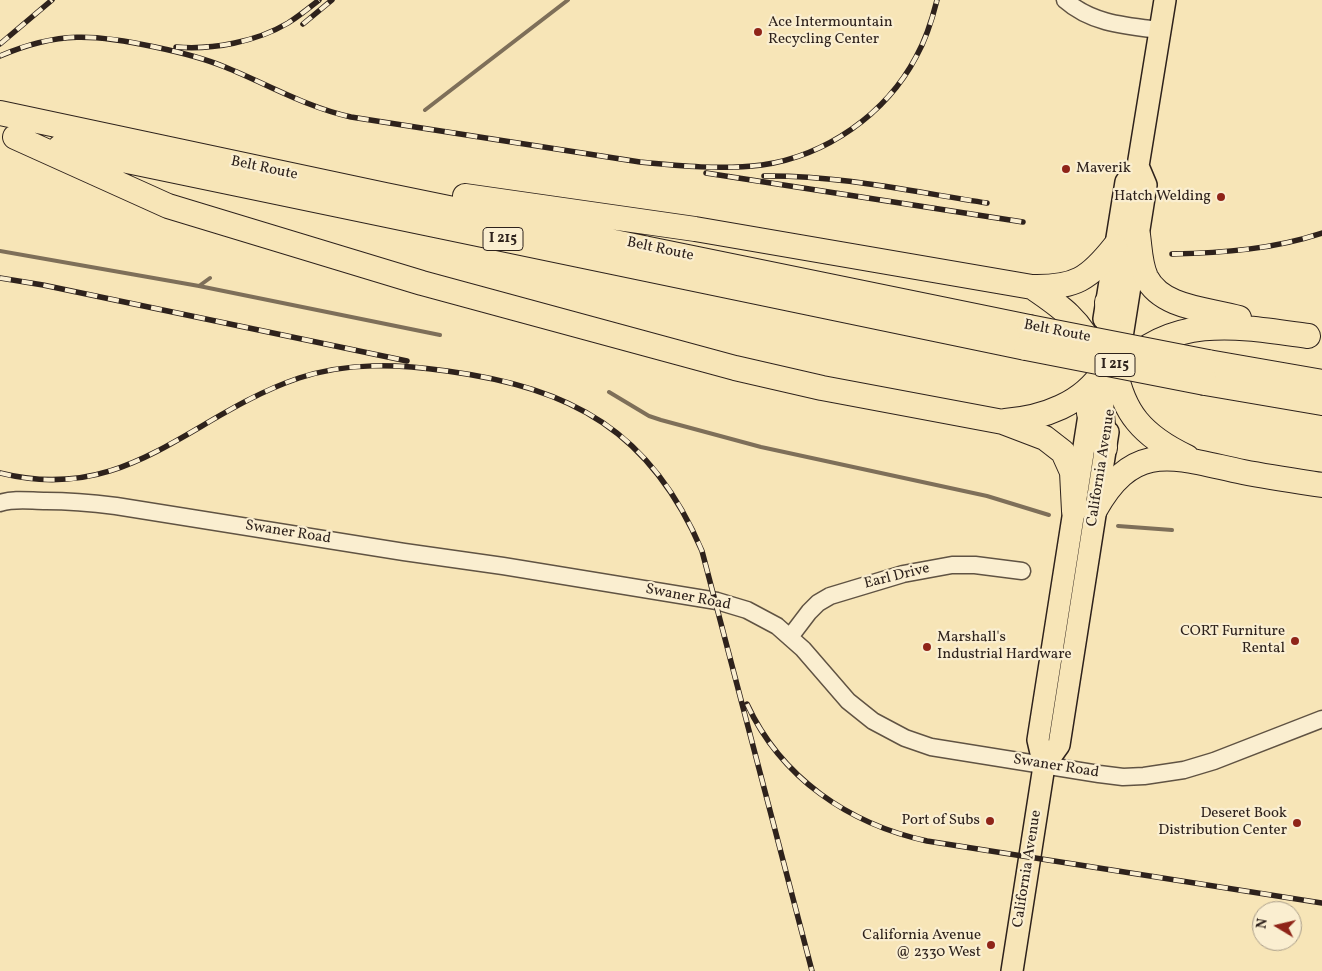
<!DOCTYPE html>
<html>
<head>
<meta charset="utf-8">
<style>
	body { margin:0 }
	#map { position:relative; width:1322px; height:971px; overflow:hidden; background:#f7e5b7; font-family:Vollkorn,serif }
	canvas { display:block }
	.north { position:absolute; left:1252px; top:901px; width:50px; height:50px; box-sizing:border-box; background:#faeed0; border:1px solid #a89c88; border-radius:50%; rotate:279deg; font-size:14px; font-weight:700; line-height:20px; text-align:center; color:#2e221c }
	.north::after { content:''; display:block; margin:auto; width:18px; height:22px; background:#8f2418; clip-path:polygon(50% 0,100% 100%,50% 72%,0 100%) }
</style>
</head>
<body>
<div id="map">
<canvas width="1322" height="971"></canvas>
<div class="north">N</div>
</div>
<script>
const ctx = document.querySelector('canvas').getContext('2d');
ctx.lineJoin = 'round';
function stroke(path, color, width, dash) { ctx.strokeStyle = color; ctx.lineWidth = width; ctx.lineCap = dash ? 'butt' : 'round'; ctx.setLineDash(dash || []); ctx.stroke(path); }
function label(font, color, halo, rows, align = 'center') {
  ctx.font = font + ' Vollkorn,serif'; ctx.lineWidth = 4.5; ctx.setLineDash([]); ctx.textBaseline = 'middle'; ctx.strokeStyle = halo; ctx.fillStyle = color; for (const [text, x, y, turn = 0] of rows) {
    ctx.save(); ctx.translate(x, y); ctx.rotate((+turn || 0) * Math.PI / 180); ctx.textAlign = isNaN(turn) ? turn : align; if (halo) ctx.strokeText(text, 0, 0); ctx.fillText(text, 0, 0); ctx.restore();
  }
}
const stream = new Path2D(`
	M425,110L568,0
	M0,251L199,286L440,335
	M199,286L210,278
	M609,392L649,416L661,420L761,447L987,496L1049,515
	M1118,526L1172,530`);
const minor = new Path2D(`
	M1065,0C1092,24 1127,26 1160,30
	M0,503C15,498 30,501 46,501C70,501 92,503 116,506L404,552L503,566L717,601L747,610L777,626L803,649L848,701L873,721L905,738L931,747L1099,774L1123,777L1144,776L1184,770L1214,761L1322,719
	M790,637L809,612L818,603L830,596L903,574L952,565H975L1022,571`);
const major = new Path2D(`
	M1104,319L1126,182L1138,166L1165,0
	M1118,362L1146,185L1138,166
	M1044,766L1059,745L1108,432
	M1012,971L1044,766L1038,740L1092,396`);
const highway = new Path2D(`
	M0,113L385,195L1029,327
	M15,137L168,206L422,283L735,368L822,388L1003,422L1045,438L1063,452L1072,472L1074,511
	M60,147L1026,348
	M465,196L695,229L1032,287C1075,288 1089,279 1115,246
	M1138,235C1140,249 1140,264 1146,277C1162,309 1209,309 1239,318
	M1032,287C1057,304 1083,321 1093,352
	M1107,302C1110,338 1112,391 1137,421C1150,437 1168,448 1187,457
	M1208,362L1322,382
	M1205,383L1322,403
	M1100,392L1105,448
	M1089,413C1100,397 1110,381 1123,367C1175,313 1242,327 1308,336
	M1005,421C1043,418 1083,404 1104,370
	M1095,510C1135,438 1176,458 1243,472C1269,477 1296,481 1322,485`);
const rail = new Path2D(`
	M303,24L332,0
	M0,44L52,0
	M176,47C212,50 256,42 288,23C299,16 309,8 319,0
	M0,56C58,31 95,34 155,47C179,52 203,58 225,67C267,84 306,107 351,117L640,162C680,166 722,170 762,165C826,156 886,114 916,57C926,39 932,20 937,0
	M706,173L1023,222
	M764,176C839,175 914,192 987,203
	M1172,254C1223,253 1274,249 1322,233
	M0,278L43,285L407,361
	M0,473C128,505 190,415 299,378C348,362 397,364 447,371C572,388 651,431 702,551L812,971
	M747,704C781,778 849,824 927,841L1322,903`);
const highwayBridge = new Path2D(`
	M1029,327L1208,362
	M1026,348L1205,383`);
const markers = [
	[758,32,5,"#8f2418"],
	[1066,169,5,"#8f2418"],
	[1221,197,5,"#8f2418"],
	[1295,641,5,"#8f2418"],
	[927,647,5,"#8f2418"],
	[990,821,5,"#8f2418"],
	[1297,823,5,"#8f2418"],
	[991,945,5,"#8f2418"]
];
const shields = [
	[503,239,40],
	[1115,365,40]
];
const shieldNames = [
	["I 215",503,239],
	["I 215",1115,365]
];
const poiNames = [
	["Ace Intermountain",768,23,"left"],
	["Recycling Center",768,40,"left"],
	["Maverik",1076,169,"left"],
	["Hatch Welding",1211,197],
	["CORT Furniture",1285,632],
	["Rental",1285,649],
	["Marshall's",937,638,"left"],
	["Industrial Hardware",937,655,"left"],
	["Deseret Book",1287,814],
	["Distribution Center",1287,831],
	["Port of Subs",980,821],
	["California Avenue",981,936],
	["@ 2330 West",981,953]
];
const streetNames = [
	["Belt Route",264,169,12],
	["Belt Route",660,250,12],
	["Belt Route",1057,332,11],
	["California Avenue",1102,468,-81],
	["Swaner Road",288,533,9],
	["Earl Drive",897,577,-14],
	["Swaner Road",688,598,11],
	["Swaner Road",1056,767,9],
	["California Avenue",1028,869,-81]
];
stroke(stream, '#7e6f59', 4);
stroke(minor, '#605343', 19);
stroke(major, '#2e221c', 24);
stroke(highway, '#2e221c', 26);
stroke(minor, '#faeed0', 16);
stroke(major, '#f7e5b7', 21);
stroke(highway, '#f7e5b7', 24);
stroke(rail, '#2e221c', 5.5);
stroke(rail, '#faeed0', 4, [11]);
stroke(highwayBridge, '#2e221c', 26, []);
stroke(highwayBridge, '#f7e5b7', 24);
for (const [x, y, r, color] of markers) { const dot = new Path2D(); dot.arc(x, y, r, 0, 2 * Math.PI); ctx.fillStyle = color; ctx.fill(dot); stroke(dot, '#faeed0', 2); }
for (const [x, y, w] of shields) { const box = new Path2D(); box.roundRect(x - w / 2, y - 11.5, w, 23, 4); ctx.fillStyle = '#faeed0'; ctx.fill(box); stroke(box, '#2e221c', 1); }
label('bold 14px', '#2e221c', null, shieldNames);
label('15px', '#2e221c', '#faeed0', poiNames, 'right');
label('15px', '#2e221c', '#faeed0', streetNames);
</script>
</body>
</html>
